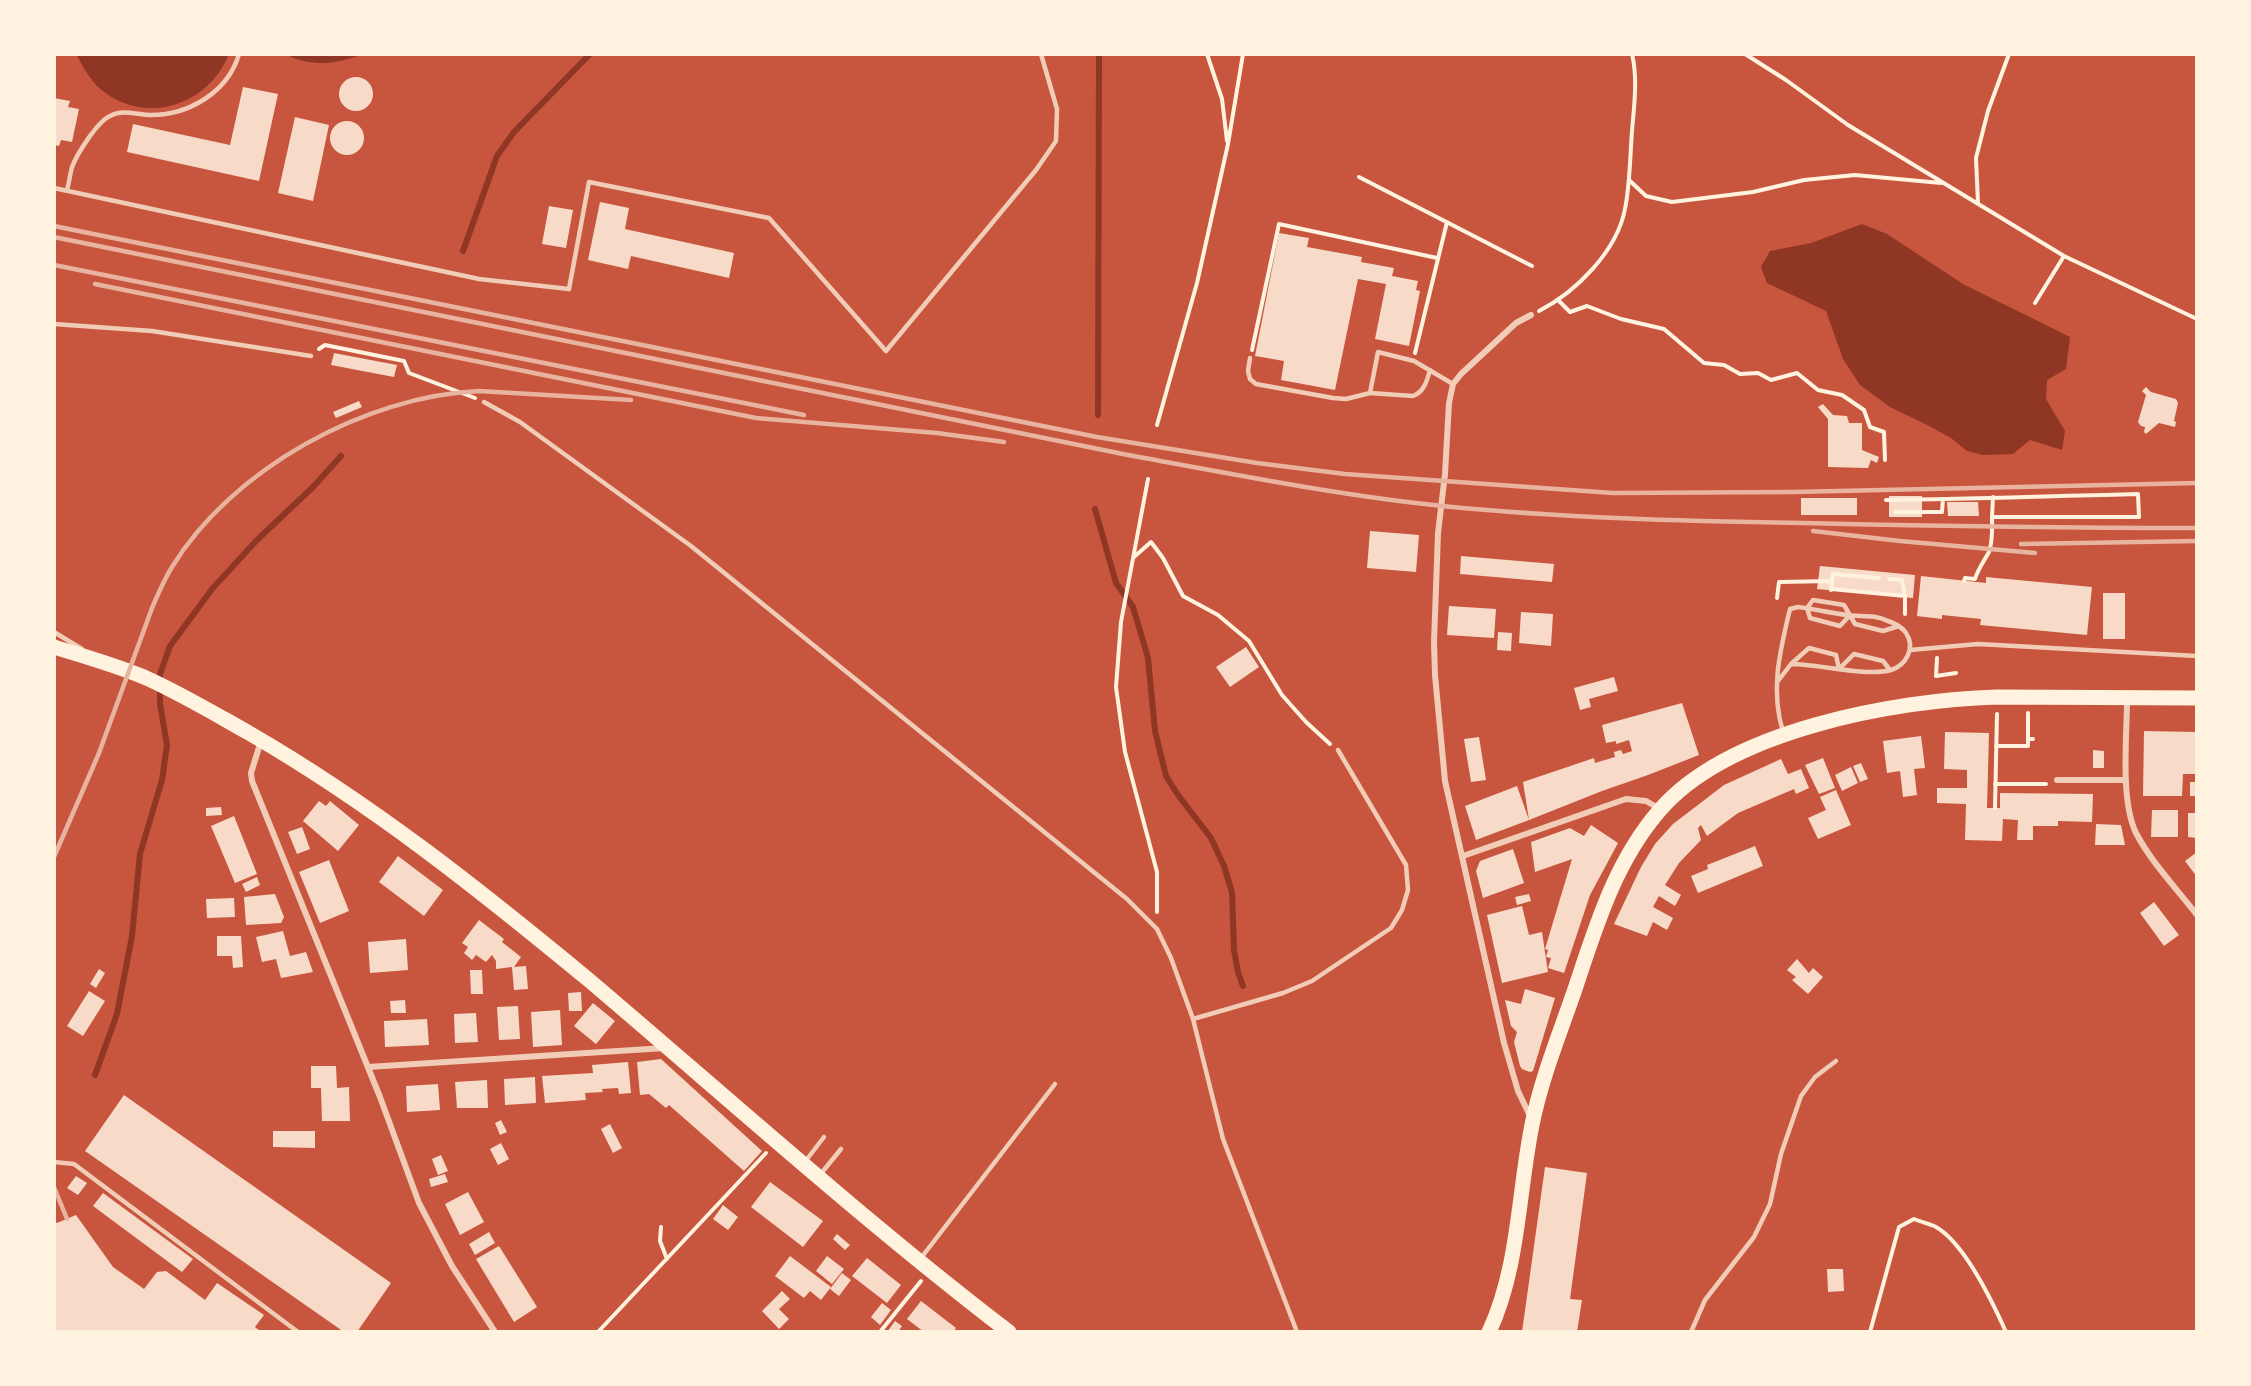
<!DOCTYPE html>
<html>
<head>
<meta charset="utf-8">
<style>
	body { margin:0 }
	#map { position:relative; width:2251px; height:1386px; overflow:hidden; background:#c8553d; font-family:Roboto,sans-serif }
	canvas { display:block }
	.frame { position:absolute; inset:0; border:56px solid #fff3e0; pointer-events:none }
</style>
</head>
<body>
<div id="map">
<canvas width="2251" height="1386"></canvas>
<div class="frame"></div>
</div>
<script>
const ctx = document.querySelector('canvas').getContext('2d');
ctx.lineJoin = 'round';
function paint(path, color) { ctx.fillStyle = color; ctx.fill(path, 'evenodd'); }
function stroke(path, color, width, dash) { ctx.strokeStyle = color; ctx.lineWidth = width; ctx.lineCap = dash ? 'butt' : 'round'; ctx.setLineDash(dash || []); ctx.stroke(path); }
const water = new Path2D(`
	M76,54H229C210,102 152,125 107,94C92,84 84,69 76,54Z
	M285,54H363C336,64 313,68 285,54Z
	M1862,224L1887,234L1963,284L2070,337L2066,369L2047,380L2046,399L2065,431L2062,450L2030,440L2013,454L1983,455L1967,451L1951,438L1929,426L1890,407L1860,385L1843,359L1826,311L1767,283L1761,267L1770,251L1811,243Z`);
const stream = new Path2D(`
	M463,251L497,156L514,132L590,54
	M1098,415L1099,54
	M1095,509L1116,583L1133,607L1148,658L1155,731L1166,776L1178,795L1211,838L1224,866L1232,892L1234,950L1238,972L1243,986
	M95,1075L117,1014L132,936L140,854L162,780L167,745L160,704V674L170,646L212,589L257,540L313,487L341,456`);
const building = new Path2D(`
	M339 94a17 17 0 1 1 34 0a17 17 0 1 1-34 0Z
	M243,87L278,94L259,181L127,152L133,124L230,145Z
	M54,98L70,101L68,107L79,109L72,142L61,140L59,146L54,145Z
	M295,117L329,125L313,201L278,193Z
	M330 138a17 17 0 1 1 34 0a17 17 0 1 1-34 0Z
	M600,202L629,208L625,229L734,253L729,278L631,256L628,269L588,260Z
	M549,206L573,210L566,248L542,244Z
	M1279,233L1309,238L1307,247L1362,257L1361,262L1394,268L1392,276L1418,281L1416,290L1420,291L1409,346L1375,339L1386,284L1358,279L1335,390L1281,380L1284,361L1255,356Z
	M334,353L397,365L394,377L331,365Z
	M2146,387L2151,392L2176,399L2178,403L2174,421L2176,422L2175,427L2159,423L2146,434L2144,432L2145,427L2141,426L2138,422L2146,395L2142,391Z
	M359,401L362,407L336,418L333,412Z
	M1823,404L1833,415L1847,416L1849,423H1862V450L1879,457L1877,463L1871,460L1868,468L1828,467V419L1818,407Z
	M1889,496H1922V517H1889Z
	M1801,498H1857V515H1801Z
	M1947,502H1978L1979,516H1948Z
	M1370,531L1419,535L1416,572L1367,568Z
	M1461,556L1554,564L1552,582L1460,574Z
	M1820,566L1915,575L1913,598L1817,589Z
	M1921,576L1986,583V577L2092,587L2087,635L1980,625L1981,619L1942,615V619L1917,616Z
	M2103,593H2125V639H2103Z
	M1449,606L1496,609L1494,638L1447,635Z
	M1521,612L1553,614L1551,646L1519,643Z
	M1498,632L1512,633L1511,651L1497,650Z
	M1246,647L1259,667L1230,687L1216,667Z
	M1614,677L1618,691L1589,699L1591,707L1580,710L1574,688Z
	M1682,703L1699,755L1648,775L1602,791L1529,820L1476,840L1465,806L1517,786L1529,820L1523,782L1594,758L1595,763L1615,757L1614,752L1621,750L1623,754L1632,751L1629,740L1616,744V741L1606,743L1602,725Z
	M2144,731L2197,732V774H2183L2182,796H2143Z
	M1945,732L1989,733L1987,808H2000V793L2093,794L2092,822L2058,821V826H2033V840H2017L2018,820L2003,819L2002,841L1965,840L1966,804L1937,803V788H1967V770L1944,769Z
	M1921,736L1925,768L1914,769L1917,795L1903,797L1900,771L1887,773L1883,741Z
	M1479,737L1486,780L1471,782L1464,739Z
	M2093,750L2104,751V768H2093Z
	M1823,758L1835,788L1819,794L1805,765Z
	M1781,759L1788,774L1801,769L1809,788L1796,794L1794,789L1738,813L1707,836L1701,825L1698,828L1701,840L1679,863L1665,885L1681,895L1675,906L1659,896L1653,907L1673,918L1667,930L1653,922L1647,936L1614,924L1641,867L1655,844L1673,824L1724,785Z
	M1861,763L1868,779L1860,782L1853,766Z
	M1851,767L1858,783L1842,791L1835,775Z
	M2190,782H2197V796H2190Z
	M1836,790L1851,825L1818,839L1808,818L1826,810L1820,797Z
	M319,801L326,806L330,801L359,825L338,851L303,821Z
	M221,807L222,815L206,816V808Z
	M2152,810H2178V837H2151Z
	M2188,813H2197V838L2188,837Z
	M234,816L257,874L235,883L211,826Z
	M2096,824L2121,825L2125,845H2095Z
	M1591,825L1618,843L1590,895L1564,973L1548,968L1551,958L1546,957L1548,950L1545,949L1572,859L1535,872L1531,842L1570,828L1584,836Z
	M302,827L310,849L297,854L288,832Z
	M1755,846L1763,866L1698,893L1691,876L1708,869L1707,865Z
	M1513,849L1524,883L1483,898L1476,871L1480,861Z
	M2197,852V877L2185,861Z
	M398,856L443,890L424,916L379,882Z
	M329,860L349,911L320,923L299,872Z
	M257,877L260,885L246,892L242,884Z
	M275,894L284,917L281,923L246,925L244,897Z
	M1529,894L1531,901L1517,905L1515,897Z
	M234,898L235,917L207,918L206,899Z
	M2154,902L2179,935L2164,946L2140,913Z
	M1522,906L1529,935L1542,932L1548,972L1502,983L1487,915Z
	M479,920L504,939L502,942L521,957L514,967L526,966L528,989L514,990L512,967L496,969V961L492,955L486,962L476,955L472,960L464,953L468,947L462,943Z
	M283,931L290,956L306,952L313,972L281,978L276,959L262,962L256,937Z
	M217,936H241L243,967L233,968L232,956H217Z
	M406,939L408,970L370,973L368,942Z
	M1797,959L1809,973L1813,968L1823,977L1808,994L1792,980L1796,977L1787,970Z
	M99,969L105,973L96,988L90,984Z
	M470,970H482L483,994H471Z
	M1525,989L1555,998L1533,1071L1530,1072L1522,1069L1520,1066L1514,1042L1517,1032L1511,1026L1505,1000L1521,1004Z
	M89,991L105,1001L83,1036L67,1026Z
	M581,992L582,1011H569L568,993Z
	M405,1000L406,1013H391L390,1001Z
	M593,1003L615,1021L596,1044L574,1026Z
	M518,1006L520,1039L499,1040L497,1007Z
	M560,1010L562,1045L533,1047L531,1012Z
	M476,1013L478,1042L455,1043L454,1014Z
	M427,1019L429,1045L385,1047L384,1021Z
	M661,1059L762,1151L744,1171L669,1105L666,1108L649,1094L640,1095L637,1062Z
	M628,1062L631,1093L619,1094L618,1088L602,1089L603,1092L585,1093L586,1100L545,1103L542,1076L593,1073L592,1065Z
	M311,1066H336L337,1088L349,1087L350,1121H322L321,1088H311Z
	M535,1077L536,1103L505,1105L504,1079Z
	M487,1080L488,1108H457L455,1082Z
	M438,1084L440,1110L407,1112L406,1086Z
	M124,1095L391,1283L357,1332H344L85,1151Z
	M501,1120L507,1132L500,1135L495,1123Z
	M610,1124L622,1148L613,1153L601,1129Z
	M273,1131H315V1148L273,1147Z
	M501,1143L509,1159L498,1165L490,1149Z
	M441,1155L448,1171L438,1175L432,1159Z
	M1545,1167L1587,1173L1570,1299L1582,1300L1577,1332H1522Z
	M445,1174L448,1182L431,1187L429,1179Z
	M76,1176L87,1183L78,1195L67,1188Z
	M770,1182L823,1221L803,1247L751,1207Z
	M468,1192L484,1222L460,1235L445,1204Z
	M103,1193L193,1259L182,1272L93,1206Z
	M723,1205L738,1217L728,1230L713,1219Z
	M76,1215L113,1267L144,1289L157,1272L166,1271L205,1300L217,1283L264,1315L255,1327L261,1332H54V1221L57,1223Z
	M489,1232L495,1243L475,1255L469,1244Z
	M837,1234L850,1245L845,1250L833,1239Z
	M499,1246L537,1307L514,1322L476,1259Z
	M790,1256L831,1287L821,1300L810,1291L804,1298L775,1276Z
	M827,1256L844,1269L832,1284L816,1271Z
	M867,1258L901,1285L887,1303L852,1276Z
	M1827,1269H1843L1844,1291L1828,1292Z
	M842,1273L851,1280L839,1296L830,1289Z
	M782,1291L790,1299L779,1309L789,1319L779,1329L762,1311Z
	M921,1301L956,1328L953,1332H924L907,1319Z
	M882,1303L891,1310L880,1325L871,1317Z
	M895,1321L902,1326L898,1332H887Z`);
const path = new Path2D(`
	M1207,54L1222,99L1227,141
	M1745,54L1786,80L1848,125L2064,256L2197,319
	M1359,177L1532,266
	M1629,180L1646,196L1672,202L1753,192L1804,180L1855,175L1941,183
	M1978,203L1976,158L1988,111L2009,54
	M1558,300L1570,312L1587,306L1621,319L1664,329L1704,363L1724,365L1740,374L1758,373L1771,380L1797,373L1818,390L1842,395L1864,410L1870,427L1884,432L1885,460
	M2035,303L2064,256
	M1539,311C1576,292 1617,251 1625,209C1630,184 1630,157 1632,131C1634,106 1638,79 1632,54
	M319,349L325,345L404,361L409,373L475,398
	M1252,350L1279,224L1437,258
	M1415,353L1447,222
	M1157,425L1197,283L1228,144L1243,54
	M1148,479L1121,622L1116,687L1125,752L1157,872V912
	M1886,500C1970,499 2054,496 2138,494L2139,517H1992L1993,497
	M1895,512H1942L1943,499
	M1134,557L1151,542L1163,558L1183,596L1218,615L1249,641L1282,695L1306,722L1330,744
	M1964,581L1965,578L1975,579C1978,569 1984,561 1989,552C1993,541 1992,528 1992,517
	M1831,589L1905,596L1902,580L1889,579
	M1831,590L1833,574L1879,578
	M1777,598L1779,582L1832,581
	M1905,614V596
	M1937,658L1936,676L1956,673
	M2028,713V739
	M1996,746H2028V739H2033
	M1995,784H2046
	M1995,808L1997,714
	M661,1227L660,1241L667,1259
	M598,1332L766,1153
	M880,1332L921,1281
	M1870,1332L1899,1227L1914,1219C1921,1222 1930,1224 1936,1227C1964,1243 1993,1303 2006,1332`);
const service = new Path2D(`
	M54,188L479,279L569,289L589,182L769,218L886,351L1036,170L1056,141L1057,109L1041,54
	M67,190C69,183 70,175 72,167C77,154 97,122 110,116C123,109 137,115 151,115C189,115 228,92 239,54
	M54,324L152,331L311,356
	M1250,358L1248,371L1250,379L1256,384L1333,398L1346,399L1370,393L1413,396C1424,392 1427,381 1430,370
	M1370,393L1378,352L1414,361L1453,384
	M484,402L520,422L691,546L1127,899L1157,929L1171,958L1193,1019L1223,1139L1297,1332
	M1807,608L1813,600L1844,605L1855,624L1883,631L1899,626
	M1807,608L1810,618L1840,626L1850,615
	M54,632L82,649
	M1910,650L1978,644L2197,656
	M1839,669L1854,654L1883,661L1890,670
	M1778,681L1791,664L1809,648L1836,655L1839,669
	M1783,732C1770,689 1780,651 1790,609L1798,607C1814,609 1831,613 1847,615C1861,617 1874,614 1888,621C1894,623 1902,627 1906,633C1916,648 1906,665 1891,670C1867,677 1818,664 1791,664
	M1193,1019L1283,993L1312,981L1391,928L1402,910L1408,890L1406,865L1338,750
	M54,1162L74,1164L298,1332
	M804,1163L824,1137
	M819,1176L841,1149
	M921,1258L1055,1084
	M1691,1332L1705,1300L1754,1237L1770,1204L1781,1154L1801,1096L1815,1077L1836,1061`);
const minor = new Path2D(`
	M2127,700C2127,736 2120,800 2136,833C2151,862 2177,889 2197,915
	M261,741L251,773L252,781L380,1097L419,1203L452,1266L495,1332
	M2057,780H2126
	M1463,856L1626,799L1646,801L1660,809
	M368,1067L665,1048
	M1531,1118L1518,1091L1504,1043L1445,781L1435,675L1434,642L1438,533L1445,474L1449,403L1453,384L1461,374L1516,323L1531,315`);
const primary = new Path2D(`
	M54,647C84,656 115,665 144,677C180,693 215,714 249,733C372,804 481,891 590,981C729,1099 864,1221 1009,1332
	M1489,1332C1519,1268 1518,1194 1532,1125C1541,1079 1560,1033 1575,989C1596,926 1615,862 1659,811C1728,730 1896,700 1997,697L2197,698`);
const rail = new Path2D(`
	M54,226L1097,437L1257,463L1345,474L1613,493L1793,492L2197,483
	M54,237L1128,455C1232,474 1336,495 1442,506C1562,518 1683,521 1803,523C1934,526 2066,528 2197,528
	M54,265L804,415
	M95,284L756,418L937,433L1004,442
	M1813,531L1900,541L2035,553
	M2021,544L2197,541
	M54,857L99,753L152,608C158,594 164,580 172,567C232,469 365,396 479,391L631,400
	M54,1187L67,1219`);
paint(water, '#8f3625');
stroke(stream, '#8f3625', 6);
paint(building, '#f7dbc8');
stroke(path, '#fff3e0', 4);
stroke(service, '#f1ccb7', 4.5);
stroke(minor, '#f1ccb7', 6);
stroke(primary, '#fff3e0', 15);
stroke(rail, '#e9b49f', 4.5);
</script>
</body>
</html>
